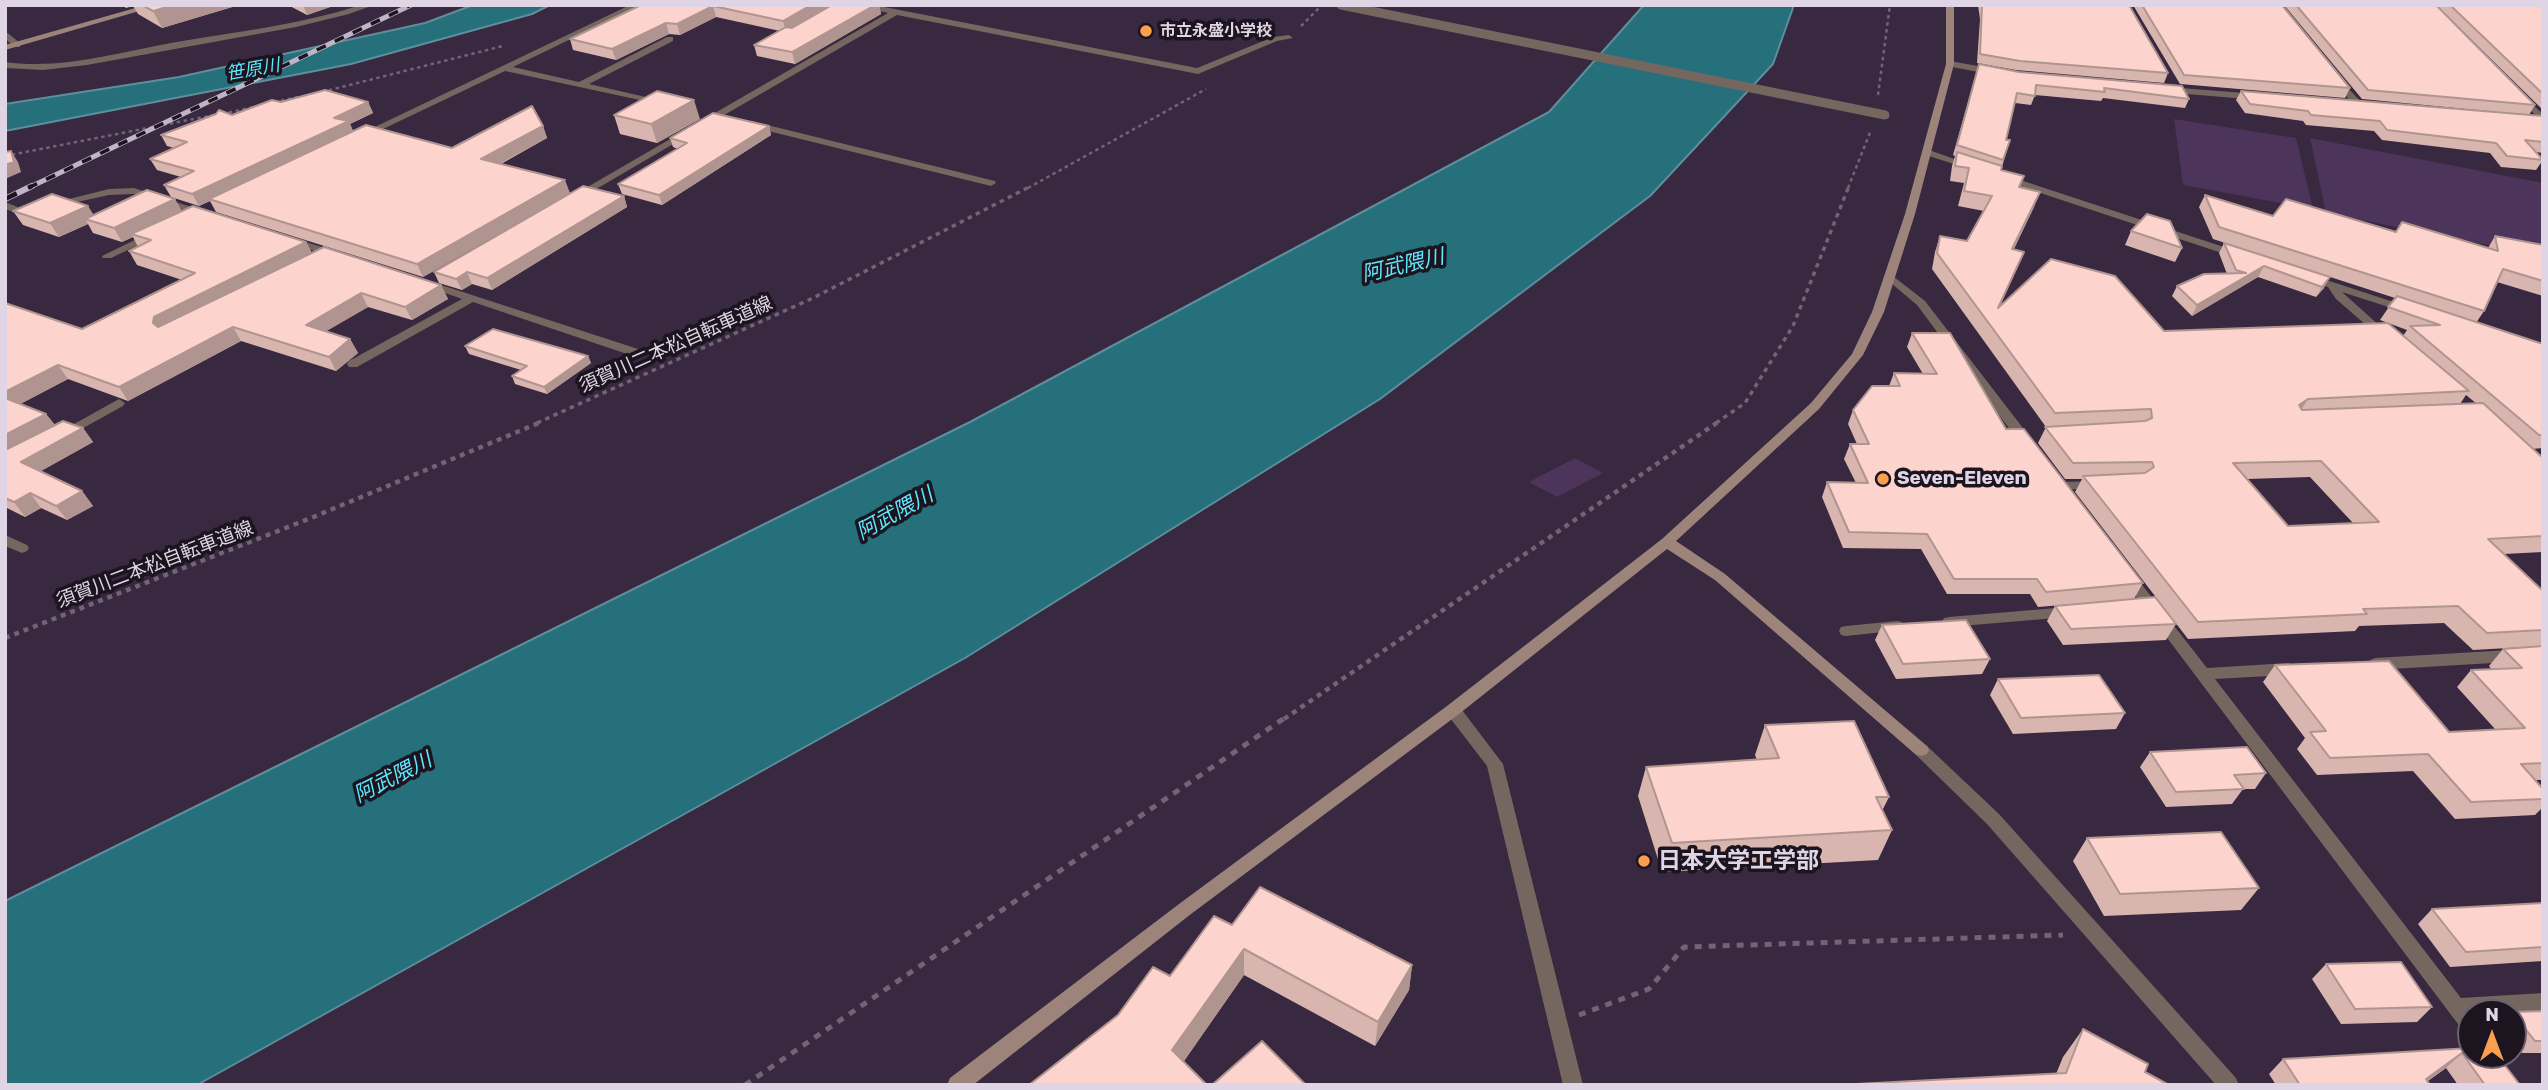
<!DOCTYPE html>
<html>
<head>
<meta charset="utf-8">
<style>
	body { margin:0 }
	#map { position:relative; width:2548px; height:1090px; overflow:hidden; background:#382840; font-family:Rubik,sans-serif }
	canvas { display:block }
	.frame { position:absolute; inset:0; border:7px solid #dfd5e4; pointer-events:none }
	.north { position:absolute; left:2457px; top:999px; width:70px; height:70px; box-sizing:border-box; background:#1c141f; border:2px solid #6a616e; border-radius:50%; rotate:0deg; font-size:19px; font-weight:700; line-height:28px; text-align:center; color:#dfd5e4 }
	.north::after { content:''; display:block; margin:auto; width:24px; height:32px; background:#fa9f4f; clip-path:polygon(50% 0,100% 100%,50% 72%,0 100%) }
</style>
</head>
<body>
<div id="map">
<canvas width="2548" height="1090"></canvas>
<div class="frame"></div>
<div class="north">N</div>
</div>
<script>
const ctx = document.querySelector('canvas').getContext('2d');
ctx.lineJoin = 'round';
function paint(path, color) { ctx.fillStyle = color; ctx.fill(path, 'evenodd'); }
function stroke(path, color, width, dash) { ctx.strokeStyle = color; ctx.lineWidth = width; ctx.lineCap = dash ? 'butt' : 'round'; ctx.setLineDash(dash || []); ctx.stroke(path); }
function label(font, color, halo, rows, align = 'center') {
  ctx.font = font + ' Rubik,"Noto Sans JP",sans-serif'; ctx.lineWidth = 7; ctx.setLineDash([]); ctx.textBaseline = 'middle'; ctx.strokeStyle = halo; ctx.fillStyle = color; for (const [text, x, y, turn = 0] of rows) {
    ctx.save(); ctx.translate(x, y); ctx.rotate((+turn || 0) * Math.PI / 180); ctx.textAlign = isNaN(turn) ? turn : align; if (halo) ctx.strokeText(text, 0, 0); ctx.fillText(text, 0, 0); ctx.restore();
  }
}
const green = new Path2D(`
	M2174,119L2296,138L2313,209L2183,185Z
	M2310,138L2543,183V256L2326,213Z
	M1575,458L1603,473L1557,497L1529,482Z`);
const water = new Path2D(`
	M473,5H550L532,14L351,64L5,131V104L179,77L425,23Z
	M1644,5H1794L1773,64L1650,196L1380,399L965,658L197,1085H5V901L970,422L1549,112Z`);
const pathFar3 = new Path2D(`
	M1301,26L1322,5
	M322,92L503,46
	M1878,95L1890,5
	M274,102L313,94
	M222,114L258,106
	M5,156L214,115
	M1028,188L1206,89
	M1848,188L1871,130`);
const pathFar2 = new Path2D(`
	M537,423L813,298L1031,186
	M1716,423L1745,403L1793,326L1849,186`);
const pathFar1 = new Path2D(`
	M5,638L311,518L541,422
	M1284,719L1718,422`);
const path = new Path2D(`
	M1579,1015L1649,989L1684,947L2063,935
	M745,1085L1286,717`);
const lane = new Path2D(`
	M1453,704L1459,706L1503,764L1583,1085H1563L1487,766L1447,714L1445,710L1447,706Z`);
const street = new Path2D(`
	M361,5H374L349,14L296,27L87,65L43,70L5,68V62C61,70 116,53 171,43C234,32 299,25 361,5Z
	M630,5H641L513,67L579,82L667,37H673V41L589,84L663,101V105L505,71L364,138L356,136Z
	M856,5H874L1197,68L1273,37L1289,35L1293,38L1277,41L1198,74L897,15L707,125H701V121L888,13Z
	M5,31L20,43V47H14L5,38Z
	M1950,61L1994,69L1998,72L1994,75L1947,66V62Z
	M2337,76L2361,102V106L2342,105V101H2350L2333,79Z
	M2167,87L2258,94L2263,97L2258,100L2164,92V88Z
	M2521,94L2543,114V122L2518,99L2516,97Z
	M751,121L995,181L996,183L991,186L748,126V122Z
	M684,131L692,133L581,198L572,196Z
	M1923,150H1929L1974,166L1969,169L1923,154Z
	M2005,175L2242,253L2243,255L2238,258L2234,257L2001,180V176Z
	M134,188L212,214L207,217L203,216L133,194L109,195L54,207L49,204L109,189Z
	M5,202L20,208L34,205L39,208L19,214L5,209Z
	M153,231L158,234L157,236L111,258H103L102,256Z
	M290,237L341,253L342,255L337,258L286,242L285,240Z
	M1889,273L1925,301L2033,441L2034,444L2033,447H2023L1917,305L1885,278V274Z
	M2308,274L2412,308L2414,310L2408,313L2404,312L2342,292L2391,336L2389,338H2381L2336,299L2328,287L2304,279L2302,277Z
	M426,280L638,349L640,352L634,356L630,355L473,302L357,367H349L347,364L349,361L462,299L422,285L420,283Z
	M119,399L125,403L123,406L67,437H57L56,434Z
	M2097,481L2102,482L2104,485L2102,488L2060,490L2053,486L2060,482Z
	M5,535L27,545L29,548L27,551L22,553L5,546Z
	M2127,570L2132,572L2207,668L2288,663L2293,665L2296,669L2293,673L2288,675L2215,679L2461,998L2543,993V1011L2471,1013V1035L2464,1032L2122,578L2120,575Z
	M2068,607L2073,608L2075,612L2073,616L2068,617L1949,627L1944,626L1942,622L1944,618L1949,617Z
	M1897,621L1902,622L1904,626L1902,630L1846,636L1841,635L1839,631L1841,627L1846,626Z
	M2543,648V660L2375,670L2370,668L2367,664L2370,660L2375,658Z
	M1921,744L1927,746L1999,814L2236,1078L2239,1085H2216L1987,824L1915,754L1913,750L1915,746Z`);
const secondary = new Path2D(`
	M146,5H160L5,50V45Z
	M1946,5H1954V64L1915,214L1884,312L1863,355L1819,409L1676,541L1725,574L1927,746L1929,750L1927,754L1921,756L1915,754L1715,580L1667,549L1459,714L1191,914L973,1085H947L950,1078L1179,904L1447,706L1662,539L1811,403L1852,354L1872,312L1905,214L1946,64Z`);
const railFar1 = new Path2D(`
	M28,188L411,5`);
const rail = new Path2D(`
	M5,199L32,186`);
const streetBridge = new Path2D(`
	M1341,5L1885,115`);
const wall = new Path2D(`
	M122,5H239L162,28L138,14L133,6L126,8Z
	M288,5H336L307,15Z
	M641,5H901L898,7L879,5L881,14L795,64L757,56L754,45L780,31L716,17L680,35L669,34L616,60L573,50L570,39Z
	M1978,5H2129L2168,73L2164,83L2016,70L1977,63L1980,19Z
	M2133,5H2282L2350,88L2345,98L2180,84Z
	M2284,5H2436L2535,105L2529,115L2362,99Z
	M2436,5H2543V110Z
	M1979,64L2019,72L2189,99L2185,108L2103,98L2101,101L2035,95L2031,105L2015,103L2006,140H2010L2001,170L2024,176L2020,187L2034,207L2014,249L2024,252L2000,306L2164,331L2403,336L2407,330L2380,320L2395,298L2213,239L2199,207L2205,195L2273,216L2396,232L2488,248L2495,236L2543,245V296L2497,282L2484,311L2476,323L2543,344V448L2532,449L2543,458V552L2504,554L2543,591V646L2473,650L2444,623L2359,626L2355,631L2188,639L2075,492L2082,479H2065L2038,443L2046,427L1932,269L1935,252L1940,236L1967,241L1984,211L1958,206L1964,183L1950,181L1952,166L1955,156L1953,155ZM2466,395L2477,404H2460ZM2310,477L2353,523L2288,526L2247,479Z
	M2241,91L2543,116V153L2536,152L2543,160L2536,170L2501,167L2490,153L2382,140L2374,131L2306,125L2303,121L2245,113L2236,100Z
	M281,102H368L373,113L350,124L353,131L452,148L543,126L547,138L501,164L570,193L423,277L216,212L210,201L199,206L171,197L164,185L181,177L157,170L150,159L174,148L167,146L161,135Z
	M614,115L700,119L657,143L620,134Z
	M769,126L771,135L662,205L622,194L618,184L678,149L673,147L670,138Z
	M624,196L627,207L492,290L472,284L462,290L439,283L434,272Z
	M175,199L181,211L306,242L312,253L441,285L448,299L412,320L368,307L326,331L350,339L358,353L336,371L241,341L128,401L68,379L20,404L46,414L55,425L83,428L93,442L41,471L82,491L93,506L67,520L41,508L25,517L5,507V303L82,329L182,280L137,265L129,251L138,247L133,237L122,242L93,233L88,224L59,237L23,225L13,211L94,214Z
	M2131,231L2182,248L2175,262L2125,245Z
	M2224,243L2324,288L2316,297L2258,277L2192,316L2172,296L2177,286L2227,274L2219,253Z
	M1912,333L2006,429L2143,583L2134,599L2038,607L2030,594H1947L1921,549L1843,548L1822,497L1827,482L1856,483L1844,459L1850,444H1857L1848,424L1853,410L1889,386L1894,373L1923,374L1907,347Z
	M465,346L588,356L591,363L547,394L515,384L512,376L521,370L469,354Z
	M2055,606L2176,624L2166,640L2063,645L2047,621Z
	M1882,625L1990,659L1982,674L1896,679L1875,640Z
	M2543,646V780H2535L2543,789V807L2535,815L2455,819L2413,771L2317,775L2297,749L2305,738L2263,682L2275,665L2449,732L2495,729L2457,687L2471,670H2492L2489,666L2503,649Z
	M1998,679L2125,713L2116,729L2013,734L1990,695Z
	M1765,725L1889,797L1882,811L1892,830L1878,860L1662,872L1638,796L1646,767L1757,760L1755,755Z
	M2150,752L2266,773L2255,789H2243L2232,804L2166,807L2140,767Z
	M2087,838L2259,888L2241,910L2104,916L2073,861Z
	M2543,903V961L2450,967L2418,924L2432,909Z
	M1232,925L1412,965L1409,990L1375,1046L1244,975L1184,1061L1029,1085L1170,976Z
	M2326,964L2432,1007L2417,1022L2341,1024L2312,979Z
	M2543,1011V1053H2521L2513,1042V1013H2511L2512,1012Z
	M2083,1029L2145,1072L2056,1074L2063,1057Z
	M2471,1048L2520,1085H2458L2446,1068L2428,1081L2430,1085H2276L2269,1074L2283,1059Z`);
const shadedWall = new Path2D(`
	M174,5H239L162,28L153,11Z
	M303,5H336L307,15Z
	M811,5H833L786,32L783,21Z
	M875,5H879L881,14L795,64L792,52Z
	M713,6L716,17L680,35L677,24Z
	M666,23L669,34L616,60L612,49Z
	M694,100L700,119L657,143L651,124Z
	M368,102L373,113L350,124L354,133L209,199L210,201L199,206L192,194L334,118Z
	M543,126L547,138L486,171L481,159Z
	M769,126L771,135L662,205L659,195Z
	M11,151L18,162L21,172L5,179V165Z
	M565,180L570,193L423,277L417,264Z
	M2040,192L2034,207L2006,264L2012,249Z
	M624,196L627,207L492,290L487,278Z
	M175,199L183,213L131,234L133,237L122,242L114,228Z
	M88,206L97,220L85,219L88,224L59,237L50,223Z
	M306,242L313,256L163,331L153,323L154,317Z
	M2264,266L2258,277L2192,316L2197,305Z
	M467,272L472,284L462,290L456,279Z
	M2330,277L2324,288L2316,297L2322,287Z
	M441,285L448,299L412,320L405,307Z
	M361,293L368,307L313,339L306,325Z
	M233,327L241,341L128,401L119,387Z
	M350,339L358,353L336,371L329,357Z
	M588,356L591,363L547,394L544,387Z
	M58,365L68,379L9,410L5,404V392Z
	M2308,399L2298,415L2299,405Z
	M46,414L57,428L5,455V435Z
	M83,428L93,442L32,476L21,462Z
	M82,491L93,506L67,520L56,506Z
	M30,493L41,508L25,517L14,502Z
	M1244,949V975L1175,1074L1172,1050Z
	M1412,965L1409,990L1375,1046L1378,1022Z
	M2462,1053L2446,1068L2422,1085L2426,1079Z`);
const building = new Path2D(`
	M142,5H174L153,11Z
	M641,5H811L783,21L713,6L677,24L666,23L612,49L570,39Z
	M832,5H875L792,52L754,45L786,27L792,28Z
	M1982,5H2129L2168,73L2020,61L1980,54Z
	M2142,5H2282L2350,88L2184,75Z
	M2296,5H2436L2535,105L2368,90Z
	M2450,5H2543V94Z
	M1979,64L2019,72L2182,86L2189,99L2104,88L2105,92L2036,85L2035,96L2017,93L2006,140H2010L2003,160L1957,145Z
	M325,90L368,102L334,118L349,121L192,194L164,185L194,171L150,159L187,142L161,135L216,114L219,110L232,115L272,100L281,102Z
	M657,91L694,100L651,124L614,115Z
	M2241,91L2543,116V142L2525,140L2543,160L2507,156L2496,143L2387,130L2380,121L2311,115L2308,111L2250,104Z
	M532,106L543,126L481,159L565,180L417,264L209,199L366,125L452,148Z
	M713,113L769,126L659,195L618,184L687,143L670,138Z
	M11,151L14,162L5,165V152Z
	M1957,152L2002,166L2001,170L2024,176L2019,187L2040,192L2012,249L2024,252L1998,308L2051,259L2115,276L2164,331L2388,323L2469,391L2308,399L2299,405L2302,410L2483,403L2543,458V536L2488,539L2543,591V630L2487,633L2458,606L2363,609L2367,614L2198,622L2083,476L2145,473L2154,467L2152,462L2073,463L2045,427L2145,421L2152,418L2151,409L2055,413L1937,253L1940,236L1967,241L1992,196L1964,191L1969,168L1955,166ZM2321,461L2379,522L2288,526L2233,463Z
	M583,186L624,196L487,278L467,272L456,279L434,272Z
	M147,190L175,199L114,228L85,219Z
	M52,194L88,206L50,223L13,211Z
	M2205,195L2273,216L2286,199L2396,232L2402,222L2498,251L2495,236L2543,245V281L2503,269L2484,311L2219,227Z
	M193,206L306,242L154,317L153,323L158,327L324,247L441,285L405,307L361,293L306,325L350,339L329,357L233,327L119,387L58,365L5,392V303L82,329L195,273L129,251L151,240L131,234Z
	M2147,214L2170,221L2182,248L2131,231Z
	M2224,243L2330,277L2322,287L2264,266L2197,305L2177,286L2204,274L2246,273L2236,270Z
	M2397,296L2543,344V435H2539L2410,326L2440,325L2388,307Z
	M493,329L588,356L544,387L512,376L527,366L465,346Z
	M1912,333H1950L2006,429H2024L2143,583L2046,592L2037,579H1954L1927,534L1849,532L1827,482L1868,483L1850,444H1869L1853,410L1872,386H1900L1894,373L1937,374Z
	M5,398L46,414L5,435Z
	M63,421L83,428L21,462L82,491L56,506L30,493L14,502L5,498V450Z
	M2155,597L2176,624L2071,629L2055,606Z
	M1966,620L1990,659L1903,664L1882,625Z
	M2543,646V763L2521,764L2543,789V799L2471,802L2428,754L2330,758L2310,732L2326,731L2275,665L2389,661L2449,732L2525,728L2471,670L2522,668L2503,649Z
	M2099,675L2125,713L2021,718L1998,679Z
	M1854,721L1889,797H1876L1892,830L1672,843L1646,767L1779,758L1765,725Z
	M2247,747L2266,773L2234,775L2244,789L2176,792L2150,752Z
	M2221,832L2259,888L2120,894L2087,838Z
	M1260,887L1412,965L1378,1022L1244,949L1172,1050L1207,1085H1029L1118,1015L1153,967L1170,976L1214,916L1232,925Z
	M2543,903V947L2466,952L2432,909Z
	M2401,962L2432,1007L2355,1009L2326,964Z
	M2543,1011V1041H2535L2512,1012Z
	M2083,1029L2148,1064L2145,1072L2169,1085H1837L2066,1073Z
	M1262,1041L1306,1085H1212Z
	M2471,1048V1055H2497L2520,1085H2485L2462,1053L2426,1079L2430,1085H2300L2283,1059Z`);
const markers = [
	[1146,31,7,"#fa9f4f"],
	[1883,479,7,"#fa9f4f"],
	[1644,861,7,"#fa9f4f"]
];
const farPoinames = [
	["市立永盛小学校",1160,31]
];
const farWaternames = [
	["笹原川",253,70,-10]
];
const streetNames = [
	["須賀川二本松自転車道線",676,345,-24],
	["須賀川二本松自転車道線",155,565,-21]
];
const poiNames = [
	["Seven-Eleven",1897,479]
];
const waterNames = [
	["阿武隈川",1403,266,-13],
	["阿武隈川",895,514,-29],
	["阿武隈川",393,778,-27]
];
const nearPoinames = [
	["日本大学工学部",1658,861]
];
paint(green, '#4d345a');
paint(water, '#26707c');
stroke(water, '#5e8e9b', 2);
stroke(pathFar3, '#716378', 2.5, [3.5, 3.5]);
stroke(pathFar2, '#716378', 3.5, [4.5, 4.5]);
stroke(pathFar1, '#716378', 4.5, [5, 5]);
stroke(path, '#716378', 5, [7, 7]);
paint(lane, '#756660');
paint(street, '#756660');
paint(secondary, '#9c847b');
stroke(railFar1, '#c0b5c6', 5);
stroke(rail, '#c0b5c6', 6);
stroke(railFar1, '#1c141f', 3.5, [10]);
stroke(rail, '#1c141f', 4.5, [13]);
stroke(streetBridge, '#756660', 9);
paint(wall, '#d9b5b0');
paint(shadedWall, '#b09490');
paint(building, '#fcd3cd');
stroke(building, '#b09490', 2);
for (const [x, y, r, color] of markers) { const dot = new Path2D(); dot.arc(x, y, r, 0, 2 * Math.PI); ctx.fillStyle = color; ctx.fill(dot); stroke(dot, '#1c141f', 2.5); }
label('bold 16px', '#dfd5e4', '#1c141f', farPoinames, 'left');
label('italic 18px', '#5ee8fe', '#1c141f', farWaternames);
label('19px', '#dfd5e4', '#1c141f', streetNames);
label('bold 19px', '#dfd5e4', '#1c141f', poiNames, 'left');
label('italic 21px', '#5ee8fe', '#1c141f', waterNames);
label('bold 23px', '#dfd5e4', '#1c141f', nearPoinames, 'left');
</script>
</body>
</html>
